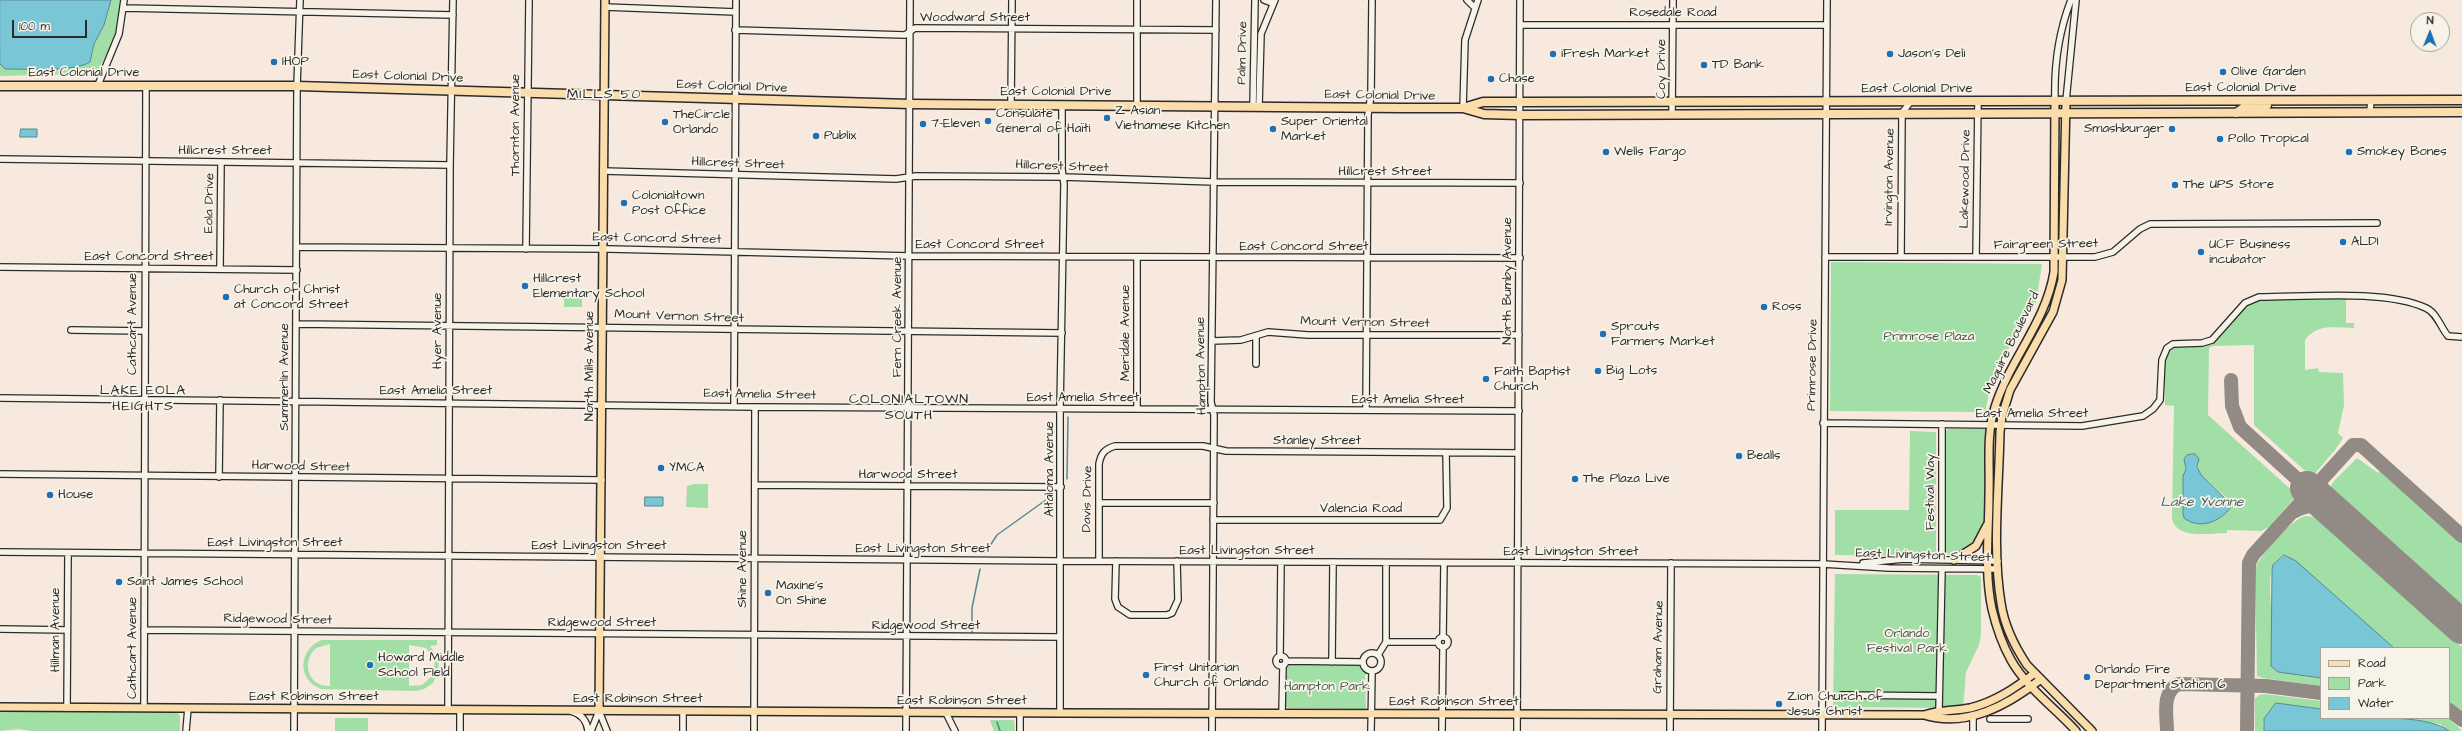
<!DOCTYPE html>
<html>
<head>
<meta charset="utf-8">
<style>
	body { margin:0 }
	#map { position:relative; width:2462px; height:731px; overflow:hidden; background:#f8e9de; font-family:"Architects Daughter",sans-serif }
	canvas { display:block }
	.legend { position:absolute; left:2320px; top:647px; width:130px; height:72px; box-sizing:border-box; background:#f7f3e8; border:1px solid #a5a39c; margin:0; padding:5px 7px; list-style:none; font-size:12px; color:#2b2b2b }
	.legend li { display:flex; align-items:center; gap:8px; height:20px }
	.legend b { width:20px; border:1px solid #a5a39c }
	.north { position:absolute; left:2410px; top:12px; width:40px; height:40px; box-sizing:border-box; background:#f7f3e8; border:1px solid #a5a39c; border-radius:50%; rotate:1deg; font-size:11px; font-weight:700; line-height:16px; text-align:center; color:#2b2b2b }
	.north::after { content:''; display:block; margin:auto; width:14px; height:18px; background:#1f6fb2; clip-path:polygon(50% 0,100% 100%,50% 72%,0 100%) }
	.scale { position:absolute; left:12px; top:20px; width:75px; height:18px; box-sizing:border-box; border:2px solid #2b2b2b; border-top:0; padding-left:5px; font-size:12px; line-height:14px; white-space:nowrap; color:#2b2b2b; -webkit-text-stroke:3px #f7f3e8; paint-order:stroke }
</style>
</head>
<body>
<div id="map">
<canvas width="2462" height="731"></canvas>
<ul class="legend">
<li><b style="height:5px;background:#fbdcab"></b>Road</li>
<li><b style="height:11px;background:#a1dfa6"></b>Park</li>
<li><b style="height:11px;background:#78c6d6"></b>Water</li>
</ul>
<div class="north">N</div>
<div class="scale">100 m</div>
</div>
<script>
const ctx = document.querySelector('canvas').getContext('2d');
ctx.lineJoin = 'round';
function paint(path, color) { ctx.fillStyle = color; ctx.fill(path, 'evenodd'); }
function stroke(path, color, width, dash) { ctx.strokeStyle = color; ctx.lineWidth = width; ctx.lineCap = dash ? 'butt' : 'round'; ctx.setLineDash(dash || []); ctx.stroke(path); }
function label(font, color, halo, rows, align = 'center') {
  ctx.font = font + ' "Architects Daughter",sans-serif'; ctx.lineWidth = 3.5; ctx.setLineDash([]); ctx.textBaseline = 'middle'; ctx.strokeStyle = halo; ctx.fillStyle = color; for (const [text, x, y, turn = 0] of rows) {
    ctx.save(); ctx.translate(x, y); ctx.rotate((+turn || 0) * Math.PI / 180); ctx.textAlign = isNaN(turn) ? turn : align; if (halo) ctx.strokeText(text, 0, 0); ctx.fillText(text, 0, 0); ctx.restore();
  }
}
const green = new Path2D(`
	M111,0H121C123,24 109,51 97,72L88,74L0,76V64L5,69H64L90,62L94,44L104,25Z
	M1831,262L2042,264L2036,302L1993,375L1985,412L1830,411Z
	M564,297H582V307H564Z
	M2349,297L2346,300V323H2354V328C2333,328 2318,323 2305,340V370L2318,368L2319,372L2343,373L2344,405L2338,433L2343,438L2335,450L2312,477L2254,425V345L2212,346L2209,348L2208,415L2297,495L2269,527L2261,531L2227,530V533C2211,533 2177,540 2172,519L2174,406L2165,405L2164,362L2166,354L2177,345H2206L2217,340L2244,307L2254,299ZM2195,454L2201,475L2227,498H2182C2184,486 2187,469 2184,459L2187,455Z
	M1948,429H1984L1987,431L1985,525L1974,544L1951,557L1944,550L1945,432Z
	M1910,431L1936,432V556L1835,555V510H1909Z
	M2357,458L2378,473L2381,469L2462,542V608L2329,489L2334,481Z
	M694,484H708V508L686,507L687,486Z
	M2305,516L2314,517L2324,523L2462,647V715L2449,703V648H2394L2284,555C2278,557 2274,564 2272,569C2266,585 2276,652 2278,672L2321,678V686L2263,678L2257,676L2255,569C2260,555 2291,520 2305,516Z
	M1835,574L1977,575L1981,577V635L1979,645L1966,672L1963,708L1833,707Z
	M322,640H437V645L430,646L438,657L439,671L433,683L424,689L416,691L321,689C296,680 299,648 322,640ZM330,644V686C308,687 301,662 316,648ZM409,645L426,648L435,662L431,677L422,685L409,686Z
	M1287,663L1362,665L1368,674L1365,675L1366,709L1288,708L1285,706V664Z
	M2265,694L2321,701V709L2276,703L2263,723L2264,731H2255V699L2259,695Z
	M0,711L177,712L180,716V731H30L19,729L0,731Z
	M335,718H368V731H335Z
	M2393,718H2449L2462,731H2449L2440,724Z
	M990,720H1014L1015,731H994Z`);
const water = new Path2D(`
	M0,0H111L104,25L94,44L90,62C74,72 27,69 5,69L0,64Z
	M21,129H37V137H20Z
	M2195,454L2199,459L2197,466L2201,475L2230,503L2231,507C2220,522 2200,530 2184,518L2183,513V476L2186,469L2184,459L2187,455Z
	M645,497H663V506H645Z
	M2284,555L2296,561L2394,648H2321V678L2278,672L2271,666L2272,570L2273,565Z
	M2276,703L2321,709V718C2351,718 2427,713 2449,731H2264V719Z`);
const stream = new Path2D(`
	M1067,479L1068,417
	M986,552L997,535L1050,497
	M972,633V608L980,569
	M997,722L1000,731`);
const taxiway = new Path2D(`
	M2231,380L2232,406L2240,427L2307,488
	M2295,511C2310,503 2323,505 2337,515
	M2449,710L2462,720
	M2167,731C2167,716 2161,691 2179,684L2266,686L2321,693
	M2247,731L2249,563L2253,555L2353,445H2361L2462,536`);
const runway = new Path2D(`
	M2307,488L2462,627`);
const minor = new Path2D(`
	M1137,0V105
	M1264,0L1272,3
	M1467,0L1475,8
	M605,7L736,12
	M124,8L453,15
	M1520,25H1827
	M735,30L905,35L915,28L1216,30
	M98,85L119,34L124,0
	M2055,100C2054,67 2059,31 2071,0
	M2066,101L2076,0
	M1011,104L1012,0
	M1253,106L1255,0
	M1259,106L1261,34L1275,0
	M1463,108L1465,40L1478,0
	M2370,112L2371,100
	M1672,115L1673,0
	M0,159L450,165
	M603,171L896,179L916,176L1063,177L1215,182L1520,183
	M297,247L609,249L910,256L1520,258
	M526,249L529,0
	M1901,256L1902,113L1911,101
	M1825,257H2095L2113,252L2140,229L2150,224L2377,223
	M1976,257L1978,101
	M0,267L297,270
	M220,268L221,162
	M296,324L1062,333
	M71,330L144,331
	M1256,337V364
	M1212,341L1241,340L1268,332L1308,335H1519
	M0,398L755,407L1519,411
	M734,406L736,0
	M1137,409V257
	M1366,410L1368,115L1371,95L1372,0
	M1823,423L2082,426L2143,416L2153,409L2160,400L2162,360L2167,348L2173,344L2202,343L2212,340L2245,303L2259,297C2305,297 2385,289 2426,308C2437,313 2441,328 2448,336L2462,337
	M0,474L602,480
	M219,477L220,400
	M755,485L1061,487
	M1099,503H1214
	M1213,520H1440L1447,508L1446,453
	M0,552L1060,561L1823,564L1889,568L1998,569
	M1942,560V424
	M1099,561V464C1101,453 1105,449 1115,446H1203L1226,451L1518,453
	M1116,561L1115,599L1118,607L1130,615H1167L1172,613L1178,600L1177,561
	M1863,563L1904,559L1998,561
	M0,629L67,630
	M144,630L1060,637
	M1438 642a5 5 0 1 1 10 0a5 5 0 1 1-10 0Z
	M1443,637L1444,563
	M1386,642H1438
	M1363 662a9 9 0 1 1 18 0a9 9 0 1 1-18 0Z
	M1378,655L1386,642V563
	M1276 661a5 5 0 1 1 10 0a5 5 0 1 1-10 0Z
	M1280,656L1281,562
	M1286,661L1363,662
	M1332,662L1333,562
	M1842,695L1939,696
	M67,708L68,553
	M144,708L146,85
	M448,710L450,165L453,0
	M1939,710L1942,569
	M571,711C581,714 587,721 588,731
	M599,711L607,731
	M946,713L955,731
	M1020,713V731
	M1060,713V409L1064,184L1062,169V105
	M1282,713L1283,665
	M1973,716V731
	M1990,719H2028
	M186,731L188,708
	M294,731L297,86L300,0
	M460,731V710
	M591,731L599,711
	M683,731V711
	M754,731L755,407
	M906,731L910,0
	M1212,731L1214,415L1211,402L1216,0
	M1371,731L1372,671
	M1442,731L1443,647
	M1517,731L1520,0
	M1670,731L1671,563
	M1822,731L1827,0`);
const major = new Path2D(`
	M2055,100L2054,272C2046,322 2010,359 1995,407C1986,434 1990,466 1989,494C1989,531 1984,572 1992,609C1996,626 2002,644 2011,660C2026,687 2055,708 2076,731
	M2066,101L2062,280L2053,312L2010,390L2002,416L2000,432C1999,487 1992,549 2001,603C2004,624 2015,647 2027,665L2092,731
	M1954,560L1976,546L1987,525
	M0,707L1060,713L1924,715C1939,710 1954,711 1970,708C1995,702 2015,688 2035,673
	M599,711L605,0
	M1924,715C1967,728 2008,705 2041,679`);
const highway = new Path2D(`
	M0,86H297L910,104L1402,108H1463L1483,102H1520L2462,100
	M1463,108L1484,114L1520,115L2462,112
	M2236,113L2246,106L2267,105`);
const markers = [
	[1553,54,4,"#1f6fb2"],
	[1890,54,4,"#1f6fb2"],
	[274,62,4,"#1f6fb2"],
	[1704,65,4,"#1f6fb2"],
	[2223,72,4,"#1f6fb2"],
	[1491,79,4,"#1f6fb2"],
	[1107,118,4,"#1f6fb2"],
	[988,121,4,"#1f6fb2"],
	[665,122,4,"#1f6fb2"],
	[923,124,4,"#1f6fb2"],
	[1273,129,4,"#1f6fb2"],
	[2172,129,4,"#1f6fb2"],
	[816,136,4,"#1f6fb2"],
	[2220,139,4,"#1f6fb2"],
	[1606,152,4,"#1f6fb2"],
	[2349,152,4,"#1f6fb2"],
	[2175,185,4,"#1f6fb2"],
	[624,203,4,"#1f6fb2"],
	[2343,242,4,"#1f6fb2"],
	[2201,252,4,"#1f6fb2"],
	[525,286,4,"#1f6fb2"],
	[226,297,4,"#1f6fb2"],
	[1764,307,4,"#1f6fb2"],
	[1603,334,4,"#1f6fb2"],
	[1598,371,4,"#1f6fb2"],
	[1486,379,4,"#1f6fb2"],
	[1739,456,4,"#1f6fb2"],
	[661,468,4,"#1f6fb2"],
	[1575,479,4,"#1f6fb2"],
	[50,495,4,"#1f6fb2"],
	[119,582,4,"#1f6fb2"],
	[768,593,4,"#1f6fb2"],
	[370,665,4,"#1f6fb2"],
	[1146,675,4,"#1f6fb2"],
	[2087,677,4,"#1f6fb2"],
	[1779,704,4,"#1f6fb2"]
];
const streetNames = [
	["Rosedale Road",1673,13],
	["Woodward Street",975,18],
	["Palm Drive",1243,53,-89],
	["Coy Drive",1662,69,-90],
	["East Colonial Drive",84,73],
	["East Colonial Drive",408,77,2],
	["East Colonial Drive",732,87,2],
	["East Colonial Drive",2241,88],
	["East Colonial Drive",1917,89],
	["East Colonial Drive",1056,92],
	["East Colonial Drive",1380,96,1],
	["Thornton Avenue",516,125,-90],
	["Hillcrest Street",225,151],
	["Hillcrest Street",738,164,2],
	["Hillcrest Street",1062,167,2],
	["Hillcrest Street",1385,172],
	["Irvington Avenue",1890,177,-89],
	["Lakewood Drive",1966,179,-89],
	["Eola Drive",210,203,-89],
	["East Concord Street",657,239,1],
	["East Concord Street",980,245],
	["Fairgreen Street",2046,245,-1],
	["East Concord Street",1304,247],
	["East Concord Street",149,257],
	["North Bumby Avenue",1508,281,-90],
	["Mount Vernon Street",679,317,2],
	["Fern Creek Avenue",898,317,-90],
	["Mount Vernon Street",1365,323,1],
	["Cathcart Avenue",133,324,-90],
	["Hyer Avenue",438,331,-90],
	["Meridale Avenue",1126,333,-90],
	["Maguire Boulevard",2012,343,-64],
	["Primrose Drive",1813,365,-89],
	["North Mills Avenue",590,366,-90],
	["Hampton Avenue",1202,366,-91],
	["Summerlin Avenue",285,377,-90],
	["East Amelia Street",436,391],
	["East Amelia Street",760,395,1],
	["East Amelia Street",1083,398],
	["East Amelia Street",1408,400],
	["East Amelia Street",2032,414],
	["Stanley Street",1317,441],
	["Harwood Street",301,467,1],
	["Altaloma Avenue",1050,469,-90],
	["Harwood Street",908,475],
	["Festival Way",1931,492,-90],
	["Davis Drive",1088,499,-89],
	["Valencia Road",1361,509],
	["East Livingston Street",275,543],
	["East Livingston Street",599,546],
	["East Livingston Street",923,549],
	["East Livingston Street",1247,551],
	["East Livingston Street",1571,552],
	["East Livingston Street",1923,556,2],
	["Shine Avenue",743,569,-90],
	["Ridgewood Street",278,620,1],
	["Ridgewood Street",602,623],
	["Ridgewood Street",926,626],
	["Hillman Avenue",56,630,-90],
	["Graham Avenue",1659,647,-89],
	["Cathcart Avenue",133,648,-90],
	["East Robinson Street",314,697],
	["East Robinson Street",638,699],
	["East Robinson Street",962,701],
	["East Robinson Street",1454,702]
];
const poiNames = [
	["iFresh Market",1561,54],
	["Jason's Deli",1898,54],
	["IHOP",282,62],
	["TD Bank",1712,65],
	["Olive Garden",2231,72],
	["Chase",1499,79],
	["Z Asian",1115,111],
	["Vietnamese Kitchen",1115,126],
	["Consulate",996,114],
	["General of Haïti",996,129],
	["TheCircle",673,115],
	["Orlando",673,130],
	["Super Oriental",1281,122],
	["Market",1281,137],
	["7-Eleven",931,124],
	["Smashburger",2164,129,"right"],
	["Publix",824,136],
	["Pollo Tropical",2228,139],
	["Wells Fargo",1614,152],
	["Smokey Bones",2357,152],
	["The UPS Store",2183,185],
	["Colonialtown",632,196],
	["Post Office",632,211],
	["ALDI",2351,242],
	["UCF Business",2209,245],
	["incubator",2209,260],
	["Hillcrest",533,279],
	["Elementary School",533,294],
	["Church of Christ",234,290],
	["at Concord Street",234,305],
	["Ross",1772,307],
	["Sprouts",1611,327],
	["Farmers Market",1611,342],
	["Big Lots",1606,371],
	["Faith Baptist",1494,372],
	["Church",1494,387],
	["Bealls",1747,456],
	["YMCA",669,468],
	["The Plaza Live",1583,479],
	["House",58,495],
	["Saint James School",127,582],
	["Maxine's",776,586],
	["On Shine",776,601],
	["Howard Middle",378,658],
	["School FIeld",378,673],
	["First Unitarian",1154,668],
	["Church of Orlando",1154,683],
	["Orlando Fire",2095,670],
	["Department Station 6",2095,685],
	["Zion Church of",1787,697],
	["Jesus Christ",1787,712]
];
const parkNames = [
	["Primrose Plaza",1929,337],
	["Orlando",1907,634],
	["Festival Park",1907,649],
	["Hampton Park",1327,687]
];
const neighbourhoodNames = [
	["MILLS 50",604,95],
	["LAKE EOLA",143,391],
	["HEIGHTS",143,407],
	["COLONIALTOWN",909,400],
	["SOUTH",909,416]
];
const waterNames = [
	["Lake Yvonne",2202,503]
];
paint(green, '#a1dfa6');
paint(water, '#78c6d6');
stroke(water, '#598892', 1);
stroke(stream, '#598892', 1.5);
stroke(taxiway, '#928a84', 14);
stroke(runway, '#928a84', 34);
stroke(minor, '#2b2b2b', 8);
stroke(major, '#2b2b2b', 10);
stroke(highway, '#2b2b2b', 11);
stroke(minor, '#f7f3e8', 5.5);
stroke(major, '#fbdcab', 7);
stroke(highway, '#fbdcab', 8);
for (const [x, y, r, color] of markers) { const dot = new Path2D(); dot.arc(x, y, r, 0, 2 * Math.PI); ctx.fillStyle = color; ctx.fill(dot); stroke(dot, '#f7f3e8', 1.5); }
label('13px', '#2b2b2b', '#f7f3e8', streetNames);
label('13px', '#2b2b2b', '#f7f3e8', poiNames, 'left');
label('13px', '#48584a', '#f7f3e8', parkNames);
ctx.letterSpacing = '1px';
label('14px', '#2b2b2b', '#f7f3e8', neighbourhoodNames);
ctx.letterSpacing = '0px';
label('italic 14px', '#425a5e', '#f7f3e8', waterNames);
</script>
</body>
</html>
